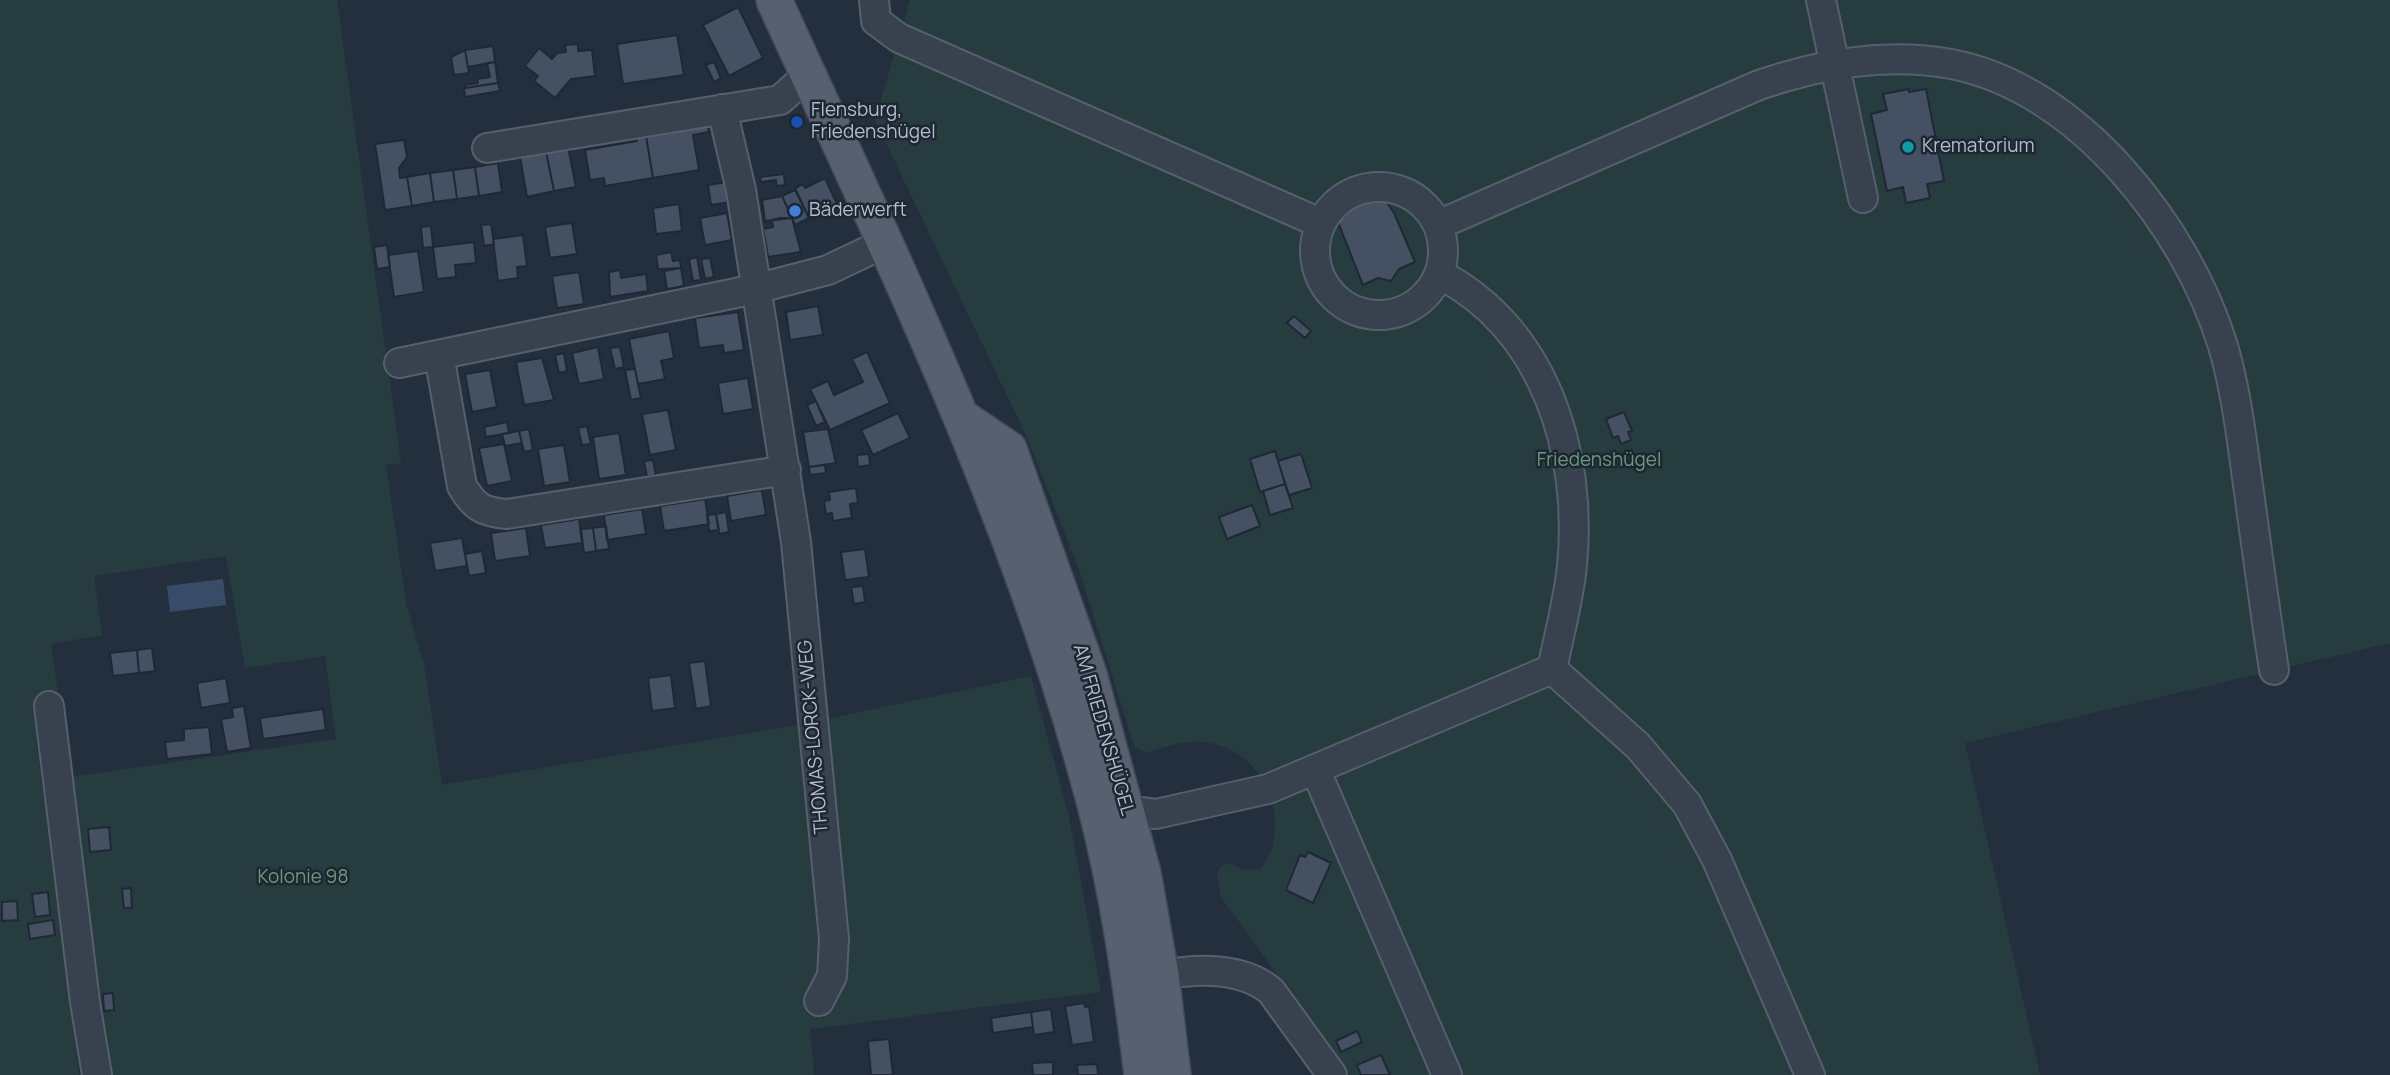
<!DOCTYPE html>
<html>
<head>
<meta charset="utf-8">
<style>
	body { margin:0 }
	canvas { display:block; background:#242f3e }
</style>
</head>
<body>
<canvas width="2390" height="1075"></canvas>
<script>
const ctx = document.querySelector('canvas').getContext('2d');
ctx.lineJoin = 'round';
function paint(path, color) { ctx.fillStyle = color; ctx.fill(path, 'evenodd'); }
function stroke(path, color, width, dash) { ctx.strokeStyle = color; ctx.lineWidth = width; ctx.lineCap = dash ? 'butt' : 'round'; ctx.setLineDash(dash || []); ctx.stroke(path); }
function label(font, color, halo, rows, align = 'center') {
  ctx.font = font + ' Manrope,sans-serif'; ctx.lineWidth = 5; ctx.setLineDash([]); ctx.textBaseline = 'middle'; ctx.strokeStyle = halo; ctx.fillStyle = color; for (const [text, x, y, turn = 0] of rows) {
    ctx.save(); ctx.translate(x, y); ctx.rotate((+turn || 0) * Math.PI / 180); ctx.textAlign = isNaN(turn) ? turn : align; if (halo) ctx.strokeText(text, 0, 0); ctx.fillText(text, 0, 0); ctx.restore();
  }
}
const green = new Path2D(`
	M0,0H337L401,463L386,465L406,603L424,664L442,785L803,724L1031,676L1069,817L1101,992L810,1029L814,1075H112L70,777L336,739L325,656L245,668L226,556L94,576L102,635L51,644L64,735L36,737L79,1075H0Z
	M910,0H2390V643L1965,743L2040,1075H1350L1221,897L1217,875L1221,866L1229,863L1245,870L1261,869C1265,862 1271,853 1273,845C1283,800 1258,752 1210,743C1189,739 1167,746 1147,753L1134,746L1080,572L1026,435L875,120Z`);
const water = new Path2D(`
	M223,579L226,605L170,612L167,586Z`);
const building = new Path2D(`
	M738,7L763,58L729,76L703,25Z
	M677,35L684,75L623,84L617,44Z
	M578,44V51L592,50L595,76L571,79L555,98L534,81L538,76L525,66L539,48L552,59L557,53L566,52L565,45Z
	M493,46L495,62L468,67L465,50Z
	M465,50L469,73L454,75L451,57Z
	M495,62L498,83L465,88V85L478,83L477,79L490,77L487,63Z
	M714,62L721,78L714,82L706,65Z
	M498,83L500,91L465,97L464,88Z
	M1909,89V92L1926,89L1944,181L1927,184L1930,198L1906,203L1903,187L1887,191L1871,114L1887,110L1883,94Z
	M706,117L709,132L693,135L699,170L653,178L645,130Z
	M645,130L653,178L605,186L604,178L590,180L585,150L637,141L636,132Z
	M404,140L407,157L399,168L400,178L407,177L412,206L385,210L375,144Z
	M568,147L576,187L554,191L546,152Z
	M546,152L554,191L527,197L520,157Z
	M498,163L502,192L479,196L475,167Z
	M475,167L479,196L457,199L453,170Z
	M453,170L457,199L434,202L430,173Z
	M430,173L434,202L412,206L407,177Z
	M784,174L785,185L776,186V180L761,182L760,177Z
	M825,178L838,206L810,220L795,188L803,184L805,188Z
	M727,182L730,202L711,205L708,185Z
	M795,190L809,218L795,225L782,196Z
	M782,196L792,218L765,221L762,200Z
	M1376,200L1386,201L1394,213L1415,262L1399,269L1391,281L1378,278L1363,285L1338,222L1354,207Z
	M679,204L682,231L656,234L653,208Z
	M727,213L732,240L705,245L700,218Z
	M780,218H792L801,252L768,257L763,229L773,227L772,220Z
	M572,223L577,254L550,258L545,227Z
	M491,224L494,244L484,246L481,225Z
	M431,226L433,247L423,248L421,227Z
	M523,235L527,266L517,267L518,278L498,281L493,239Z
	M474,242L476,263L455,265L456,277L437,279L433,247Z
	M387,245L390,267L377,269L374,247Z
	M418,251L424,292L394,297L388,255Z
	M671,252L673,261L680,260L681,268L658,269L656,255Z
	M697,257L701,280L693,281L689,259Z
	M710,258L714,277L705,279L701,259Z
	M681,268L684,286L667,289L664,271Z
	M620,270L621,278L646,274L648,291L610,297L609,272Z
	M579,272L584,304L557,308L552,276Z
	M818,306L823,335L790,340L786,312Z
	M738,312L744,350L724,353L723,345L699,348L695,318Z
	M1294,316L1311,331L1305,338L1287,323Z
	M669,331L674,358L661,361L665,379L638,384L629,339Z
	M598,347L604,379L579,384L572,353Z
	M620,347L624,367L615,369L610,348Z
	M867,352L890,403L830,430L810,389L828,381L834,395L863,382L852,359Z
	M564,353L567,371L559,373L555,355Z
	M542,358L554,400L524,405L516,362Z
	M635,369L641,398L631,400L625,370Z
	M490,370L497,407L472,412L465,374Z
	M748,378L753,409L723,414L718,383Z
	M816,401L825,422L816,426L807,405Z
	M668,410L676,450L650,455L642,414Z
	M1624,412L1632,431L1628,432L1631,440L1621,444L1618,436L1613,438L1606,419Z
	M898,413L910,438L873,455L861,430Z
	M507,422L509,433L486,437L484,427Z
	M587,426L591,444L582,445L578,428Z
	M529,429L533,450L524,452L519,431Z
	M828,429L836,463L809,467L803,432Z
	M519,431L522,443L505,446L502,434Z
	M619,433L626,475L599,479L593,437Z
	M504,444L512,481L487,486L479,448Z
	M564,445L570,482L544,486L538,449Z
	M1275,451L1285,484L1260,492L1250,459Z
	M869,454L870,465L858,467L857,455Z
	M1301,454L1312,488L1289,495L1278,461Z
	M653,460L656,475L647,477L644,461Z
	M825,465L826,473L810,475L809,467Z
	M1285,484L1293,508L1270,515L1263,491Z
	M856,488L858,503L850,504L852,518L833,521L832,513L826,514L824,501L830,500L829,492Z
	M762,490L766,515L731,521L727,496Z
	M705,499L709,524L664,531L660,506Z
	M1252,505L1260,526L1227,539L1219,517Z
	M642,509L646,534L607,540L604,515Z
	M726,512L729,532L719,534L716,514Z
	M716,514L719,530L709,531L707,515Z
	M579,519L582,543L545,548L541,525Z
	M606,526L609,549L596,551L593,528Z
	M526,528L530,556L495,561L491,533Z
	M593,528L596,551L584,553L581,529Z
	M462,538L467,566L435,571L430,543Z
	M865,549L869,577L845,580L841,552Z
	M482,551L486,573L469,576L465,554Z
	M863,586L865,602L854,604L851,587Z
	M152,648L155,671L139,673L137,650Z
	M137,650L139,673L113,676L110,653Z
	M705,661L711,706L696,709L689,663Z
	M671,675L675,708L652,711L648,678Z
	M226,678L230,703L201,708L197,683Z
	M244,706L251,748L227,752L221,719L233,717L232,708Z
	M323,709L326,730L263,739L260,718Z
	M209,727L212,754L167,759L165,742L184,740V729Z
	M109,827L111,850L90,852L88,829Z
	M1308,852L1331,863L1313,903L1286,890L1300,855L1305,857Z
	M131,888L132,908H124L122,889Z
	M48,892L50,915L35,917L32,894Z
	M17,901L18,920L2,921V902Z
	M53,920L55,935L30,939L28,924Z
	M113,993L114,1010L104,1011L103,994Z
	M1084,1003L1085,1007L1089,1006L1094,1042L1072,1045L1065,1006Z
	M1051,1009L1054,1032L1034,1035L1031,1012Z
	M1031,1012L1033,1027L993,1033L991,1018Z
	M1357,1031L1362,1042L1341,1052L1336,1041Z
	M889,1039L893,1075H871L868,1041Z
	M1381,1055L1390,1075H1361L1357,1065Z
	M1053,1062V1075H1033L1032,1063Z
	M1097,1064L1098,1075H1078L1077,1065Z`);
const minor = new Path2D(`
	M874,0L876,21L899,38L1320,223
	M1821,0L1863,198
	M722,109L741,190L796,542L834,939L832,976L819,1001
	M487,148L780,100L808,75
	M1315 251a64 64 0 1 1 128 0a64 64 0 1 1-128 0Z
	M1438,225L1759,85C1821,64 1885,52 1951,64C2079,88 2187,228 2223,346C2237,394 2242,443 2249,492C2257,551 2265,611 2274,670
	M1439,274C1545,328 1583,453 1572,565C1569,599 1559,635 1552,669
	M439,355L462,486C474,507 483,512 507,514L786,470
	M399,363L755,289L828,270L887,242
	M49,706L85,1002L97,1075
	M1315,769L1447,1075
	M1108,808L1156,814L1268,789L1552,669L1638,746L1687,804L1717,860L1810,1075
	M1142,977C1184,971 1236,962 1271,991L1332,1075`);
const major = new Path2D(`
	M774,0C894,263 1021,523 1095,804C1118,892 1131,984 1142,1075
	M963,418L1009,449L1089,674L1143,873L1161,975L1173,1075`);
const markers = [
	[797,122,7,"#1a4fb4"],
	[1908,147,7,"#0f9aa8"],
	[795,211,7,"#3f7fe0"]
];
const poiNames = [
	["Flensburg,",811,111],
	["Friedenshügel",811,133],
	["Krematorium",1922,147],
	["Bäderwerft",809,211]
];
const parkNames = [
	["Friedenshügel",1599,461],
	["Kolonie 98",303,878]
];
const streetNames = [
	["AM FRIEDENSHÜGEL",1103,730,74],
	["THOMAS-LORCK-WEG",814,737,-95]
];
paint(green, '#263c3f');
paint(water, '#394c67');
paint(building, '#455162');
stroke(building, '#1f2835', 2);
stroke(minor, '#565f6c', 32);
stroke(major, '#414a57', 38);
stroke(minor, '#38414e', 28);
stroke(major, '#56606e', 35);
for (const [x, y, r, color] of markers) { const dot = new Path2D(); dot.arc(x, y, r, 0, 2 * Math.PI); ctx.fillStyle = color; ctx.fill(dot); stroke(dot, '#1d2633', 2.5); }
label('19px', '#b4bcc9', '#1d2633', poiNames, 'left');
label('19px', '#6b9a76', '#1d2633', parkNames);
label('19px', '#b4bcc9', '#1d2633', streetNames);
</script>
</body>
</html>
